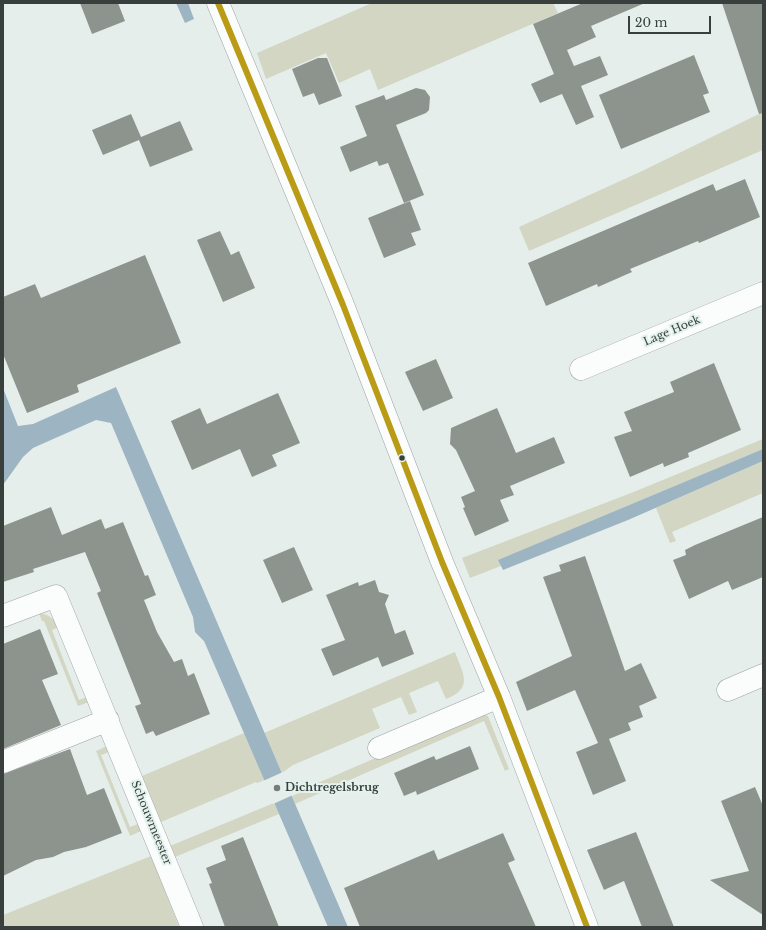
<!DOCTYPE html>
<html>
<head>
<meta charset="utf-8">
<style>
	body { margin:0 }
	#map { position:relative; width:766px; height:930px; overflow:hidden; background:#e6eeec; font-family:"Libre Baskerville",serif }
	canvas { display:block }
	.frame { position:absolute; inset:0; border:4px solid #383f3c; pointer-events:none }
	.scale { position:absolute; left:628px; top:16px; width:83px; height:18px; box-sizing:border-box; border:2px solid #383f3c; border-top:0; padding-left:5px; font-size:12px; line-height:14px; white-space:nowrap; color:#383f3c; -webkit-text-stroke:3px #e3f2ed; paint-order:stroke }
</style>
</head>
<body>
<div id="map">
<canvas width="766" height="930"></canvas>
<div class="frame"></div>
<div class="scale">20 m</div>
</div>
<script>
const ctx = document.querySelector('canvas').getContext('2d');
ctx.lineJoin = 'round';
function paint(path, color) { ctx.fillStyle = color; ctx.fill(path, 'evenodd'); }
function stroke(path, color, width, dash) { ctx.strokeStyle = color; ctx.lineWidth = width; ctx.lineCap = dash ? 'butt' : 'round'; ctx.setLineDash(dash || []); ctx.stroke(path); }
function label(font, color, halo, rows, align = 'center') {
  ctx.font = font + ' "Libre Baskerville",serif'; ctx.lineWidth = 4; ctx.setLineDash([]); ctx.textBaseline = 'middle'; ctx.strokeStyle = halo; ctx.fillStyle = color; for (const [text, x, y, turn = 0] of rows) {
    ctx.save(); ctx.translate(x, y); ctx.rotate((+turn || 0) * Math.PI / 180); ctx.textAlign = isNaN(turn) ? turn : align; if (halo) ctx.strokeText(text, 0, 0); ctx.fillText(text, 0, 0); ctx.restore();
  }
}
const green = new Path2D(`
	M372,3H553L558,13L378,90L370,69L339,83L326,53L266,79L257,53Z
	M763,107V150L529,251L519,227L640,172L759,114Z
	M763,439V449L499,560L501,566L470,578L462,558L631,493Z
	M763,461V493L672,532L676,541L670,543L656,508Z
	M39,613C48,614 55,619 59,627L52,630L79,700L87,697L89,702L78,706L44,621H42Z
	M455,652C463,674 474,688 446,699L438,681L409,693L417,712L409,715L401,697L372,709L380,728L293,765L282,773L264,733Z
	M479,713L488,716L509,769L505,771L484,721L295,804L292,796L304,791V789Z
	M244,733L265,780L257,783L256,782L161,822L142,776Z
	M107,746L109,752L101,755L130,827L138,824L141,831L130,836L96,751Z
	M274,803L279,814L175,857L170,846Z
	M151,856L179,927H3V915Z`);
const water = new Path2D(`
	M176,3H188L194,19L185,23Z
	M116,387L348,927H328L204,641L195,632L193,617L111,423L96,420L33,448L23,457L3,485V388L18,426L33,424Z
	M763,449V461L628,520L503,570L498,560Z`);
const pier = new Path2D(`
	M283,772L293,795L273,804L263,781Z`);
const building = new Path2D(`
	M80,3H118L125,21L92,34Z
	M583,3H645L591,26L596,37L567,50L574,66L600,56L608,75L581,86L594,117L576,125L562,94L540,103L531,84L554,74L533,24Z
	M722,3H763V113L759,114Z
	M694,55L709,93L703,95L710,112L621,149L599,95Z
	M318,58H327L342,96L319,105L314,93L303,97L292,69Z
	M416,88L425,90L430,97L429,110L426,113L396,125L424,195L404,203L388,163L379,166L377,161L350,172L340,147L367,136L355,106L384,95L386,100Z
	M131,114L141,137L180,121L193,150L150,167L139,140L103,155L92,130Z
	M745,179L760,217L699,243L698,241L630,269L632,272L598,287L597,284L546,306L528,263L713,184L716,191Z
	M410,201L421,230L411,233L416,245L384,258L368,218Z
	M220,231L231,255L239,251L255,288L223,302L197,240Z
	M145,255L181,343L77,385L79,392L27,413L3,354V297L35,284L41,298Z
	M436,359L453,398L423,411L405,372Z
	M714,363L741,430L688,453L689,457L664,467L663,463L630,477L614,437L632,431L624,412L674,392L670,382Z
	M278,393L300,443L272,455L277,466L252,477L240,449L192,470L171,421L200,408L207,424Z
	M497,408L516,453L554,437L565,463L510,486L514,495L500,500L509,521L475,536L463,508L465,507L461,497L475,491L456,450L450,444L451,428Z
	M51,507L62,535L101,519L105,529L123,522L145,576L148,575L156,595L144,600L157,632L174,662L182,659L188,676L194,673L210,714L156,736L153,731L146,734L135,706L141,704L97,593L101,591L85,552L33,569L34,572L3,582V526Z
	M763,517V577L732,590L728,581L689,599L673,560L686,555L685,550L695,545Z
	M294,547L313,590L282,603L263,560Z
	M585,556L625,671L641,663L657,698L639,706L643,717L628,723L631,730L609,739L626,781L593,795L576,752L598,743L575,690L527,711L516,682L572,656L543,577L561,571L559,565Z
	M375,580L379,592L389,595L385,604L395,634L405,630L414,654L382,667L378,657L333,676L321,649L345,640L326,595L358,582L359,586Z
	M40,629L58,674L42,680L61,725L3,749V644Z
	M470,746L479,769L417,795L416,791L404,796L394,773L434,756L436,760Z
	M70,749L87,795L104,788L122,833L86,847L64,852L53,857L36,860L3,876V774Z
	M755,787L763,806V915L710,880L749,871L721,801Z
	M636,832L674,927H642L624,881L604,890L587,850Z
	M503,833L515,860L508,863L536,927H360L344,888L434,850L438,860Z
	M243,837L279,927H225L209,884L212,883L206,868L226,860L221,846Z`);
const minor = new Path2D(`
	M581,369L763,293
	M3,616L56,596L192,927
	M728,690L763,675
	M379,748L499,697
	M3,762L108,720`);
const tertiary = new Path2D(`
	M218,3L343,305L442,562L499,697L587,927`);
const bus1 = new Path2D(`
	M218,3L343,305L442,562L499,697L587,927`);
const markers = [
	[402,458,3.5,"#383f3c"],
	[277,788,4,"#757c7a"]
];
const streetNames = [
	["Lage Hoek",672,331,-23],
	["Schouwmeester",151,823,68]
];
const poiNames = [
	["Dichtregelsbrug",285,788]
];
paint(green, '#d3d6c3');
paint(water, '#9db5c3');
paint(pier, '#e6eeec');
paint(building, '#8d948e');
stroke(minor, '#9da3a1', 23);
stroke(tertiary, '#9da3a1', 23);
stroke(minor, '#fbfcfc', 22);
stroke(tertiary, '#fbfcfc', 22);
stroke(bus1, '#b99b15', 6);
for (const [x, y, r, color] of markers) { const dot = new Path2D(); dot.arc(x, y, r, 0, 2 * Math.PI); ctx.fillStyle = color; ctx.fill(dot); stroke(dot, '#e3f2ed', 1.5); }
label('11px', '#383f3c', '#e3f2ed', streetNames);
label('bold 11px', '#383f3c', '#e3f2ed', poiNames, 'left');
</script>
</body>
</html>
